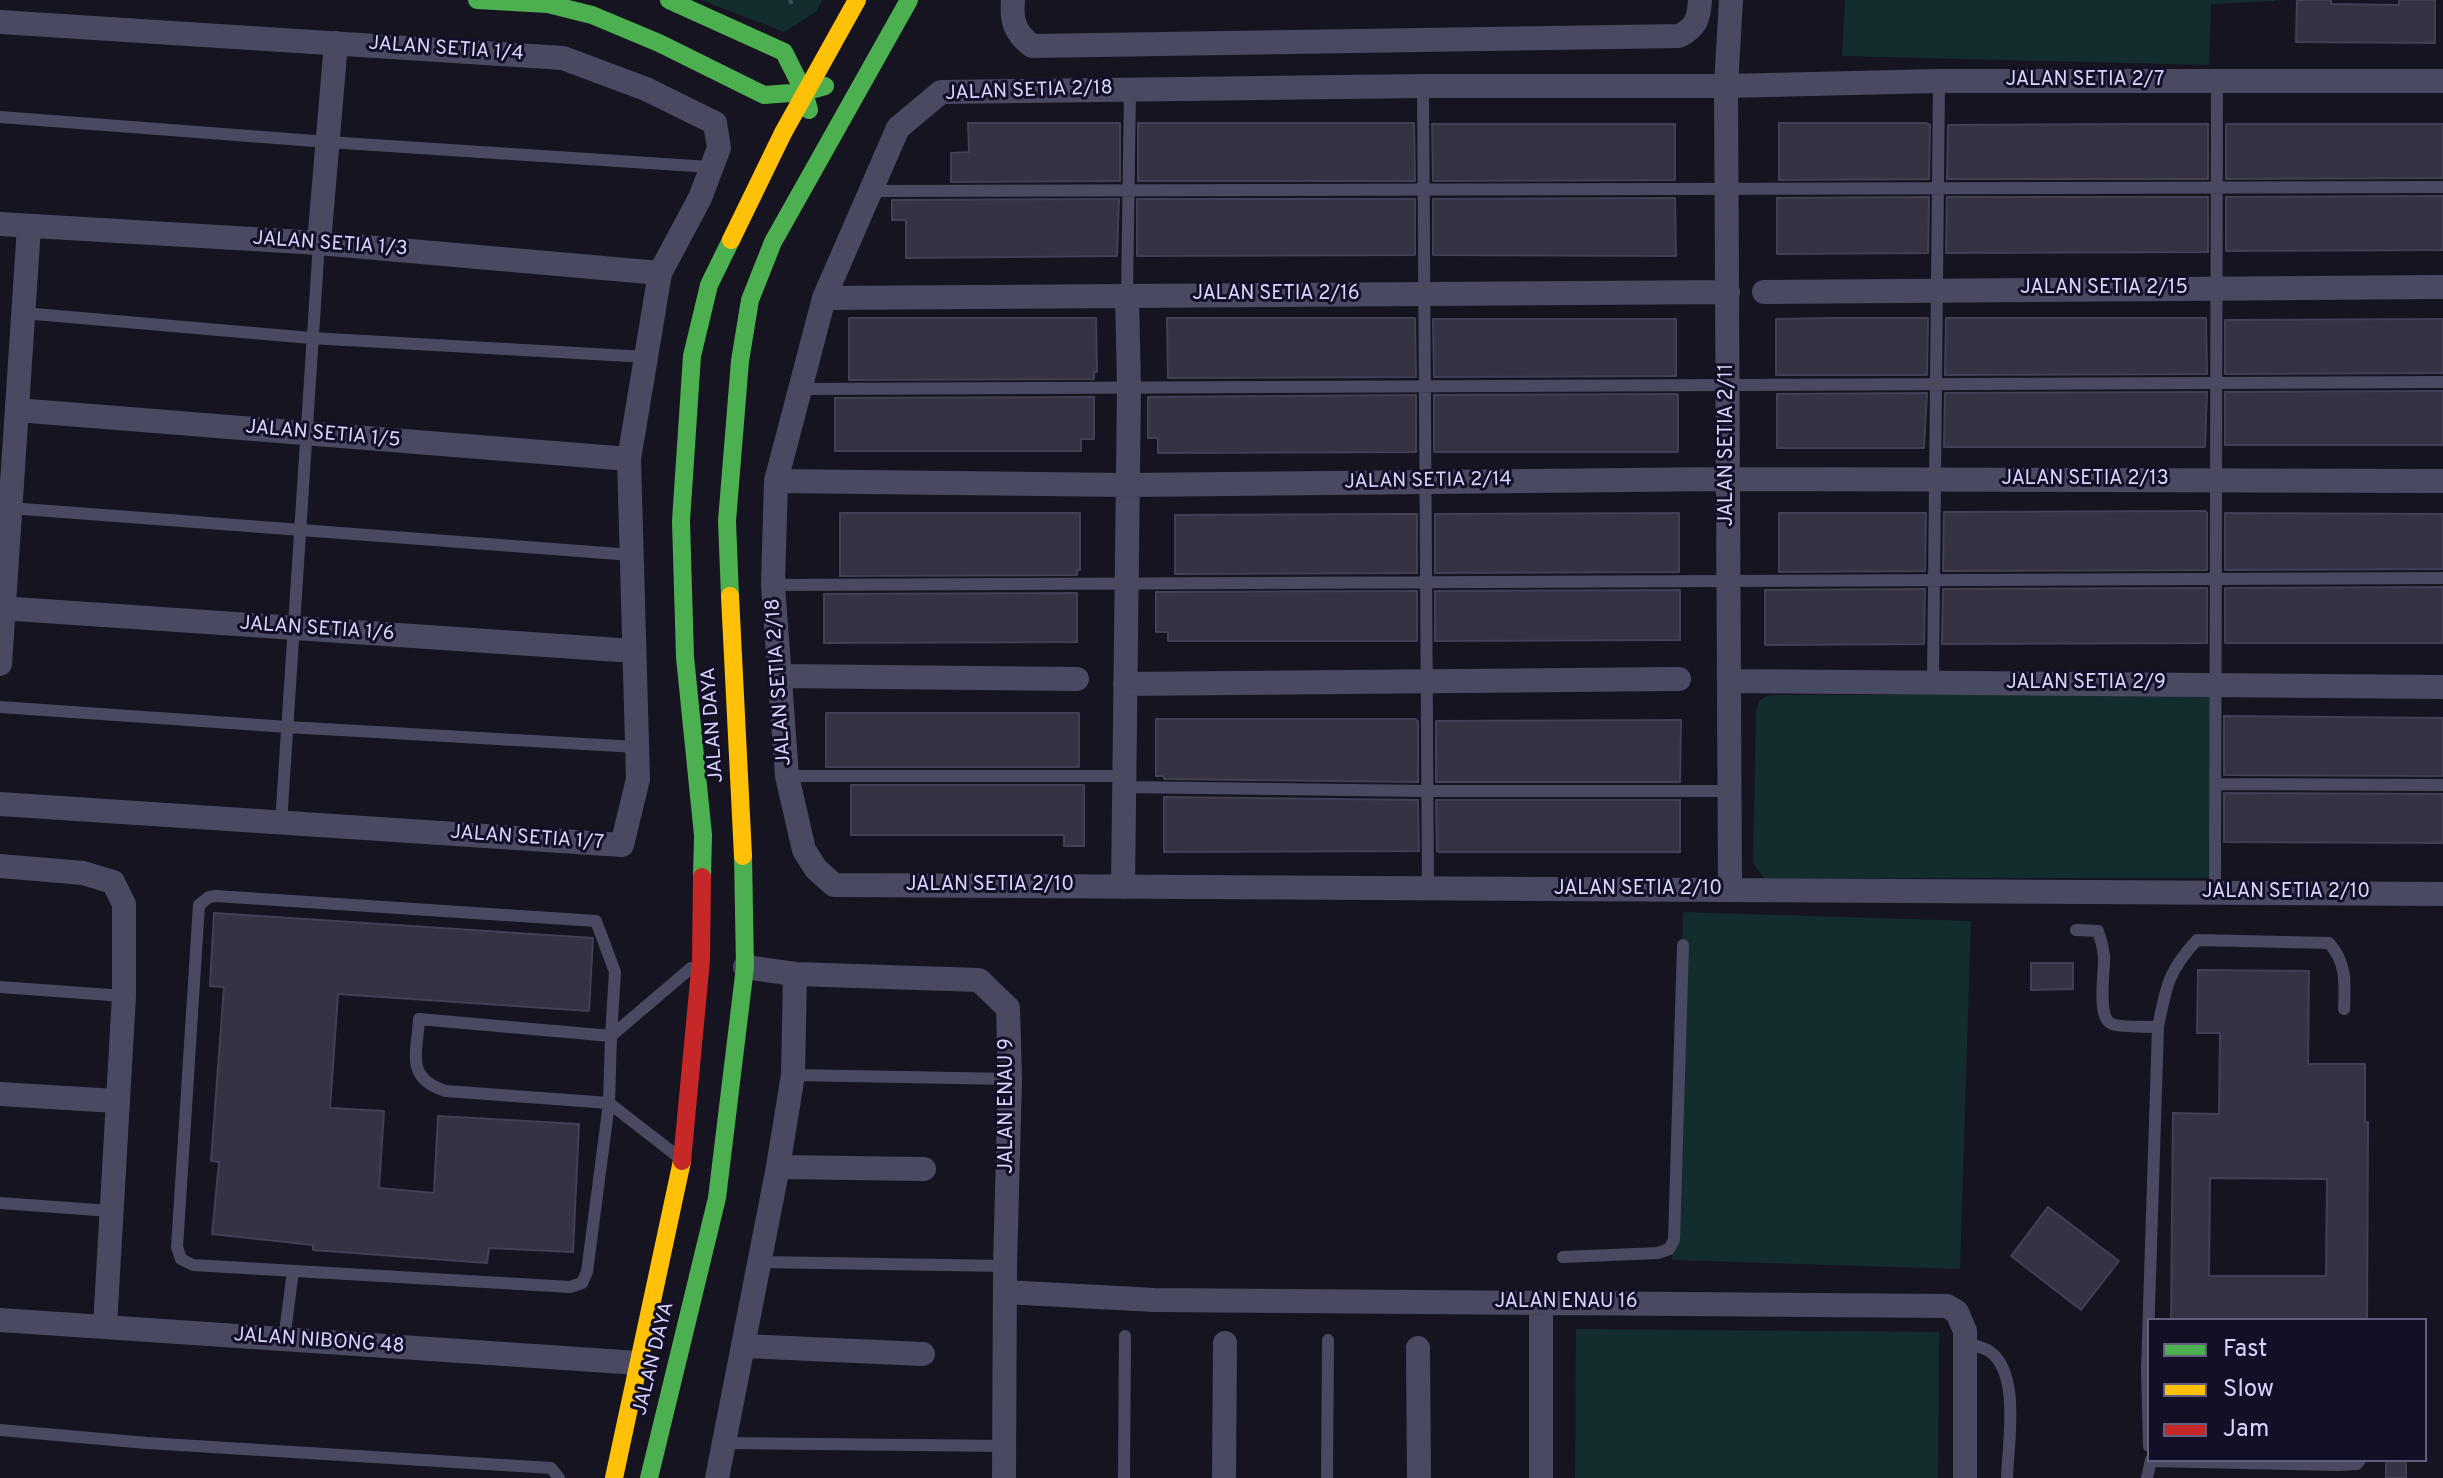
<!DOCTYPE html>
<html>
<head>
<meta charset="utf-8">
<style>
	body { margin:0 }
	#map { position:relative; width:2443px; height:1478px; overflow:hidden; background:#161421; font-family:Overpass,sans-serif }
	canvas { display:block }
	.legend { position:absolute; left:2147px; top:1318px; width:280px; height:144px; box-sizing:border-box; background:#130f26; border:2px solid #625e7d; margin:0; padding:10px 14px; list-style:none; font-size:24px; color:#d9d4ff }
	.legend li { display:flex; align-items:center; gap:16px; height:40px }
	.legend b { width:40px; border:2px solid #625e7d }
</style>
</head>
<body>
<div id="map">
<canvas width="2443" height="1478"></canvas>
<ul class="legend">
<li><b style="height:10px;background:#4caf50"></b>Fast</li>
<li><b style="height:10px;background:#ffc107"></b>Slow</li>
<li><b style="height:10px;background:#c62828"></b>Jam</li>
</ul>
</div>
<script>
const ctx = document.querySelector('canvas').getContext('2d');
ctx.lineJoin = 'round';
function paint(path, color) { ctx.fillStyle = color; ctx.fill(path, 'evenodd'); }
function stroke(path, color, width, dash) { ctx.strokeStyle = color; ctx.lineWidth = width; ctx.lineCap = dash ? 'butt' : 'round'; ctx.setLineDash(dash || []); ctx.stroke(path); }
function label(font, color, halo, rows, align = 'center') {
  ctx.font = font + ' Overpass,sans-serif'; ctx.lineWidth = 6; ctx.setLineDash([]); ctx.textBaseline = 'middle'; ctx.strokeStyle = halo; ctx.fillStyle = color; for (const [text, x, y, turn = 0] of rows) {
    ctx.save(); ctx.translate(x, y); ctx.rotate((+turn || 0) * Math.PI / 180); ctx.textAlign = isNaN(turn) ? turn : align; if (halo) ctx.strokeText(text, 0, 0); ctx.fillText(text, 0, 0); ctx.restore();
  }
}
const green = new Path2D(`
	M701,0H822L817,11L784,32Z
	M1845,0H2275V1L2211,4L2209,65L1842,56Z
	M1770,695H2219L2220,878H1764L1753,863L1756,712L1760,700Z
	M1683,912L1971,921L1960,1269L1672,1260Z
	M1576,1329L1939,1332L1938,1478H1575Z`);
const building = new Path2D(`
	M2297,0H2331V4L2399,5V0H2435V43L2296,42Z
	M968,123H1120V181L951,182V153L969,152Z
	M1138,123H1414L1415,181H1138Z
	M1779,123H1926L1930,125L1929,179L1779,180Z
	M1432,124H1675V180L1433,181Z
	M2131,124H2208V179H1947L1948,125Z
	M2226,124H2443V178L2226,179Z
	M2443,196V250L2226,251V197Z
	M1929,197L1928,253L1777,254V198Z
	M1947,197H2208V252L1946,253Z
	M1675,198L1676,256L1433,255V199Z
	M1119,199L1117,256L906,258V220H892V200Z
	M1137,199H1415V255L1137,256Z
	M849,318H1096L1097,372H1094V379L849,380Z
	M1167,318H1415L1416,377L1168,378Z
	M1831,318H1928L1927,375H1776V319Z
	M1946,318H2206L2207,374L1945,375Z
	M1433,319H1676V376L1434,377Z
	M2443,319V373L2225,374V320Z
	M2443,391V445H2225V392Z
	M2207,392L2205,447H1944L1945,393Z
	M1927,393L1924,448H1777V394Z
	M1676,394L1678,395V452H1434V395Z
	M1416,395V452L1158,453V438H1148V397Z
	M1094,397V439H1081V451H835V398Z
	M2205,511L2207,513V570L1943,571L1944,512Z
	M840,513H1080V570H1077V575L840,576Z
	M1679,513V572L1435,573V514Z
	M1779,513H1926L1925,571L1779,572Z
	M2225,513L2443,514V569L2225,570Z
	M1397,514H1417V573L1175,574V515Z
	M2443,587V643H2225V588Z
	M2207,588V643L1942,644L1943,589Z
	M1925,589L1924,644L1765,645V590Z
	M1680,590V640L1435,641V591Z
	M1417,591V641H1168V632H1156V592Z
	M1077,593V642L824,643V594Z
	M826,713H1079V767H826Z
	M2224,716L2443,718V776L2224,775Z
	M1156,719H1415L1418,721V782L1164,779V776H1156Z
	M1681,720L1680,782H1436V721Z
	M851,785H1084V846H1064V835H851Z
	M2224,793L2443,794V843L2224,842Z
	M1164,797L1418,800L1419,851L1164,852Z
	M1436,800H1680V852H1439L1437,851Z
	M214,913L593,938L589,1011L338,994L330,1108L384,1111L379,1188L434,1193L438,1116L579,1124L573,1252L489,1248L487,1263L313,1250V1245L212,1234L219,1162L211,1161L224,987L210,986Z
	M2031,963H2073V989L2031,990Z
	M2198,970L2309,971L2308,1064H2365V1122H2368L2367,1320H2171L2173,1113L2219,1114L2220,1033H2197ZM2210,1178L2327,1179L2326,1276H2209Z
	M2048,1207L2119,1261L2081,1310L2011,1256Z
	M2386,1460H2406V1478H2386Z`);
const path = new Path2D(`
	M790,0L793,8`);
const lane = new Path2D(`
	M1423,86L1428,890
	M0,117L328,142L710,167
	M871,191L2443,187
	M1127,296L1130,89
	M23,313L311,338L647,357
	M800,389L2443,382
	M10,508L632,555
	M773,585L2443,578
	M1933,683L1939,81
	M0,707L288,727L637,747
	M787,776H1124
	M2215,784L2443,785
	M1124,787L1427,791H1729
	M281,823L319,243
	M2215,893L2217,81
	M216,896L596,921L615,972L611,1036L419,1019C417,1055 405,1078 446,1091L609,1103L587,1272L582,1283L570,1287L193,1265L181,1259L177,1247L199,905L209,897Z
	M2076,930L2098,931C2101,939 2103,947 2104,956C2105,971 2096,1018 2112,1024C2122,1028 2147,1026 2158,1027
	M0,987L124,996
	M793,1075L1010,1079
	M676,1155L609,1103L611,1036L691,968
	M0,1203L111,1211
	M1563,1257L1658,1253L1669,1249L1674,1240L1683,945
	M760,1262L1005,1266
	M284,1340L293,1271
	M1965,1342C1972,1345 1982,1347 1989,1351C2021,1372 2008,1444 2007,1478
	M0,1430L147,1443L551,1468L559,1478
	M724,1443L1005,1446
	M2149,1446L2147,1370L2158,1027C2166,987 2168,971 2197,940L2329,943C2347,963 2345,983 2344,1009
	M2151,1461L2339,1465L2357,1464L2360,1460
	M1124,1478L1125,1336
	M1327,1478L1328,1340
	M2147,1478L2151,1460`);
const street = new Path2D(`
	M1013,0C1011,21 1015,33 1032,46L1679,36C1696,28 1699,18 1700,0
	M0,22L563,58L646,89L715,123L719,148L700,198L660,273L629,459L638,779L622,845L0,804
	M2443,81H1939L1726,86H1423L941,92L898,128L824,298L776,481L773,585L787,776L804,850L816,869L834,885L2443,894
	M0,224L319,243L660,273
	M319,243L336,43
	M1764,292L2443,287
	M824,298L1728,292
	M17,410L629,459
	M776,481L1128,485L1728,479L2443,481
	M0,608L634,651
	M0,664L29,227
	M780,676L1077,679
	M1729,681L2443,687
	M1125,684L1679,679
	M0,866L83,873L113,882L124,904V996L105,1326
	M1123,887L1129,387L1127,296
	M1730,890L1726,86L1731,0
	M745,967L795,974L979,980L1008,1008L1010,1079L1005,1266L1004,1478
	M0,1094L116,1101
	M778,1167L924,1169
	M1005,1292L1154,1300L1947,1306L1957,1312L1965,1331V1478
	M1541,1302V1478
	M0,1320L638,1363
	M744,1346L923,1354
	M1418,1348L1419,1478
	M717,1478L778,1167L793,1075L795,974
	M1224,1478L1225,1343`);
const fast = new Path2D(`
	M477,0L548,4L592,15L659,43L764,95L804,92L825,86
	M669,0L784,52L804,92L809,110
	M730,596L727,521L740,361L750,300L773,242L909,0
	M702,877L703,835L685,657L681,521L692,356L709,285L731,240
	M649,1478L717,1198L745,967L743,856`);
const slow = new Path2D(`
	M731,240L783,133L857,0
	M730,596L743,856
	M614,1478L682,1161`);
const jam = new Path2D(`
	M682,1161L701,960L702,877`);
const streetNames = [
	["JALAN SETIA 1/4",446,50,4],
	["JALAN SETIA 2/7",2085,81],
	["JALAN SETIA 2/18",1029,92,-2],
	["JALAN SETIA 1/3",330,245,4],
	["JALAN SETIA 2/15",2104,289],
	["JALAN SETIA 2/16",1276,295],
	["JALAN SETIA 1/5",323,435,5],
	["JALAN SETIA 2/11",1728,445,-90],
	["JALAN SETIA 2/13",2085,480],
	["JALAN SETIA 2/14",1428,482,-1],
	["JALAN SETIA 1/6",317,630,4],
	["JALAN SETIA 2/18",780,682,-94],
	["JALAN SETIA 2/9",2086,684],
	["JALAN DAYA",714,725,-94],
	["JALAN SETIA 1/7",527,839,4],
	["JALAN SETIA 2/10",990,886],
	["JALAN SETIA 2/10",1638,890],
	["JALAN SETIA 2/10",2286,893],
	["JALAN ENAU 9",1008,1106,-90],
	["JALAN ENAU 16",1566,1303],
	["JALAN NIBONG 48",319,1342,4],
	["JALAN DAYA",655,1359,-76]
];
paint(green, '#132c2d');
paint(building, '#343243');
stroke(building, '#433f54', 2);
stroke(path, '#44505f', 4, [4, 6]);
stroke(lane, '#4a4962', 12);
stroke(street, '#4a4962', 24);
stroke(fast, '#4caf50', 18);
stroke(slow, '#ffc107', 18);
stroke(jam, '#c62828', 18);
label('20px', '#d9d4ff', '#130f26', streetNames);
</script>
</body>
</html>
